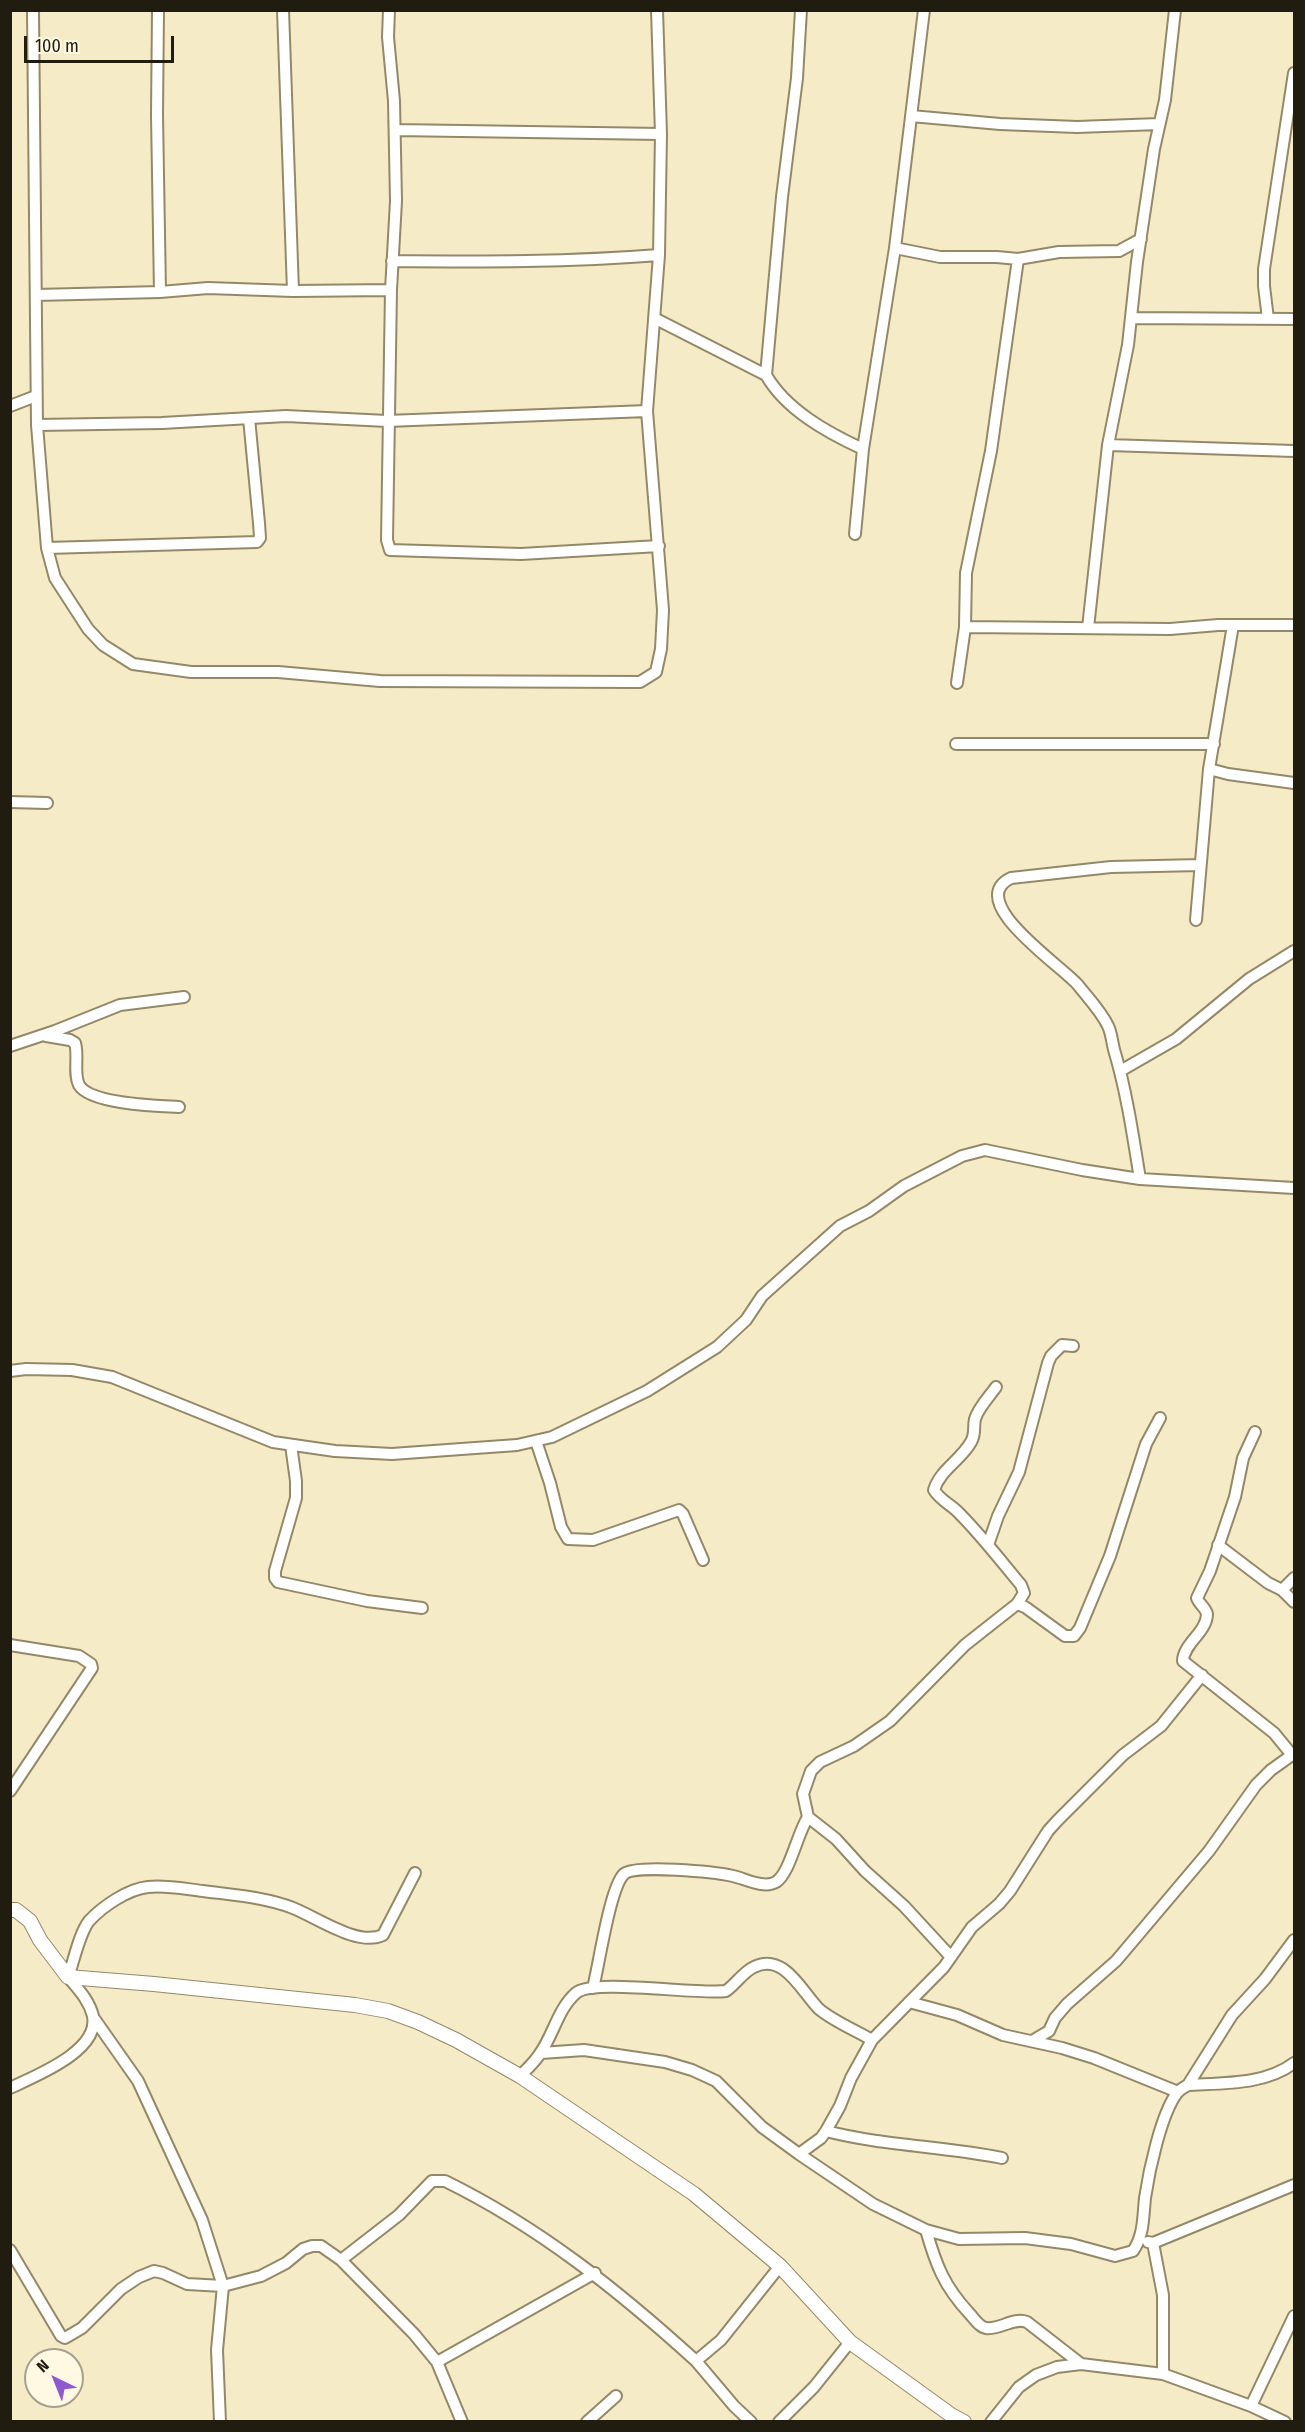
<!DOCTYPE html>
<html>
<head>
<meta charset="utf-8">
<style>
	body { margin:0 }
	#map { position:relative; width:1305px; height:2432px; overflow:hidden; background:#f6ebc7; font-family:"Fira Sans Condensed",sans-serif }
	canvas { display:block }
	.frame { position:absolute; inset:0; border:12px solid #201c0f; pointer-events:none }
	.north { position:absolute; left:24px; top:2348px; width:60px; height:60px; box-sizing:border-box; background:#fff8e3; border:2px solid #a6a08e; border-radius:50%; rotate:317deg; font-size:16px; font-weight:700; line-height:24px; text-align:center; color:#201c0f }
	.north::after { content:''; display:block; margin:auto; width:21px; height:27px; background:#9059d1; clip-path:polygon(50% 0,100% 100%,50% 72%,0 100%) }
	.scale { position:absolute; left:24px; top:36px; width:150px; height:27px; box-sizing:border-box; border:3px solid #201c0f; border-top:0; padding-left:8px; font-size:18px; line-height:21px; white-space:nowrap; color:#201c0f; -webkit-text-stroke:4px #fff8e3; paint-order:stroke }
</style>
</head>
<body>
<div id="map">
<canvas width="1305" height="2432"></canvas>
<div class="frame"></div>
<div class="north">N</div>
<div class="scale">100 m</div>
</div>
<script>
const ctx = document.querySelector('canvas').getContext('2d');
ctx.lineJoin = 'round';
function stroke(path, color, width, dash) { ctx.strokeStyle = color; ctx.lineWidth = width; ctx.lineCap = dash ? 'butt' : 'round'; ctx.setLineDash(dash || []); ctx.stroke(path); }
const minor = new Path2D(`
	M33,10L37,425L47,548L55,578L88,629L103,645L133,664L191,672H278L380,681L640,682L656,672L661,649L663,610L647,411L659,255L661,134L657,10
	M158,10L157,115L160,292
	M283,10L293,291
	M389,10L388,37L394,101L396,201L391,290L387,540L390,550L521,554L659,546
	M911,116L1000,124L1077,127L1159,124
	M395,130L661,134
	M895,248L940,257H997L1018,259L1059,252L1119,251L1141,239
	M392,261C482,262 570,262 659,255
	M36,295L160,292L208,288L293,291L391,290
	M654,318L766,375C786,410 828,433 863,449
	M1131,318L1294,319
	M1268,319L1264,286V269L1294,73
	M766,375L782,197L797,78L801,10
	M10,406L36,396
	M37,425L162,423L286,416L387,421L647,411
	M1108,445L1294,451
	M855,534L863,449L895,248L924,10
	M47,548L257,542L260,538L259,523L249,418
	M965,627L1170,629L1218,625H1294
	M1088,628L1108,445L1128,345L1137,262L1154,149L1165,100L1175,10
	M957,683L965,627L966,573L991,451L1018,259
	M956,744H1214
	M1209,769L1228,774L1294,783
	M10,802L47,803
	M1196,920L1209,769L1233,625
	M46,1036L70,1040L75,1043C79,1056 73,1073 79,1085C90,1104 158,1106 179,1107
	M10,1046L55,1031L120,1005L184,997
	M1122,1070L1176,1039L1249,979L1294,951
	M1140,1179C1133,1136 1127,1094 1115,1053C1112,1044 1112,1034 1108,1026C1101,1011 1088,998 1078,985C1062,966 963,901 1011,878L1111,867L1200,865
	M10,1371L26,1369L72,1370L112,1377L273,1442L335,1451L392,1454L517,1445L552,1437L647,1391L717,1347L746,1320L762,1296L840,1226L869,1211L904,1186L962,1156L985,1150L1082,1170L1140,1179L1294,1188
	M536,1441L550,1483L561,1527L568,1539L593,1540L679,1510L683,1514L703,1560
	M291,1445L296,1481V1498L275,1571V1578L278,1582L367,1601L422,1608
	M988,1545L998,1516L1019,1472L1048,1363L1051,1356L1062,1345L1073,1346
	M1218,1545L1268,1583L1282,1590L1294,1602
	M1282,1590L1294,1578
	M1017,1604L1025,1607L1065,1636H1074L1080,1628L1110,1556L1146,1444L1160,1418
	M10,1645L79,1656L91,1664L92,1668L10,1791
	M808,1817L836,1839L865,1871L904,1906L951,1957
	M593,1988C599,1965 610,1887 624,1874C635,1864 715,1872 733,1876C746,1879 764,1889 776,1882C790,1873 797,1834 808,1817L803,1794L811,1771L820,1762L854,1746L890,1721L965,1645L1017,1604L1024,1593L1021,1585C1001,1561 981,1535 958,1512C950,1504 940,1500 934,1490C940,1470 961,1460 971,1442C976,1434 973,1427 975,1419C978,1408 989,1397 996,1387
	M909,2002L957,2015L1003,2035L1062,2048L1094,2058L1178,2092
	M93,2017L138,2081L202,2220L223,2286L217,2350L220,2422
	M1032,2041L1049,2031L1055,2018L1067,2004L1116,1961L1209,1851L1256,1785L1271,1770L1292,1755L1274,1733L1183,1661C1183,1644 1207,1632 1207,1614C1206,1608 1199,1604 1197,1598L1210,1571L1235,1497L1243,1458L1255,1432
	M541,2053L584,2050L665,2062L692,2070L716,2081L762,2127L799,2154L873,2204L926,2230L959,2239L1025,2238L1071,2244L1115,2256L1133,2251C1144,2235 1143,2217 1145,2198C1149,2171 1161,2114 1177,2093C1180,2089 1185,2087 1188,2085L1232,2015L1265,1979L1294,1940
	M520,2076C527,2069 536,2061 541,2052C554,2033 558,2009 576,1993C593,1978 697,1995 726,1991C736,1984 743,1972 754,1967C784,1952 802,1992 819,2009C833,2021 855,2030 872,2040
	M1188,2085C1223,2083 1265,2085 1294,2063
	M10,2088C35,2076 100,2051 93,2016C89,2000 78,1989 68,1977C74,1961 79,1934 89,1921C103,1906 128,1889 148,1887C166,1885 185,1889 203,1891C233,1895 265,1897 293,1908C318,1918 358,1947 383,1935L415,1873
	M826,2131C884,2146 944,2146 1002,2158
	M799,2154L821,2138L826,2131L840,2106L851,2078L872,2040L944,1967L972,1927L999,1904L1010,1891L1048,1831L1057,1821L1123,1755L1161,1726L1202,1675
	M926,2230C936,2265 944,2286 969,2313C974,2318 979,2327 986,2328C1000,2330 1013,2317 1027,2322L1081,2364
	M1148,2242L1153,2243L1163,2295V2374
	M1153,2243L1294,2185
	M10,2250L61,2336L65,2338L82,2328L121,2289L139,2277L154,2271L163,2273L187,2284L223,2286L261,2276L286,2263L303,2249L312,2246H321L341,2260L414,2334L437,2362L462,2422
	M341,2260L399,2215L432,2181H445C539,2227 619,2291 696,2361L721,2340L780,2266
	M696,2361L734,2406L751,2422
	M437,2362L595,2273
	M1251,2406L1294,2316
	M587,2422L616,2396
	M779,2422L814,2387L850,2342
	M991,2422L1019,2387L1036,2375L1057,2367L1081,2364L1163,2374L1251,2406L1285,2422`);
const tertiary = new Path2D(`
	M10,1910H16L30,1921L40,1940L68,1977L154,1984L355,2005L388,2011L418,2022L456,2040L520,2076L694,2194L780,2266L850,2342L951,2415L964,2422`);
stroke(minor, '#938968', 14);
stroke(tertiary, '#938968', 16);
stroke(minor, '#fff', 10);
stroke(tertiary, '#fff', 14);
</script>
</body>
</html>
